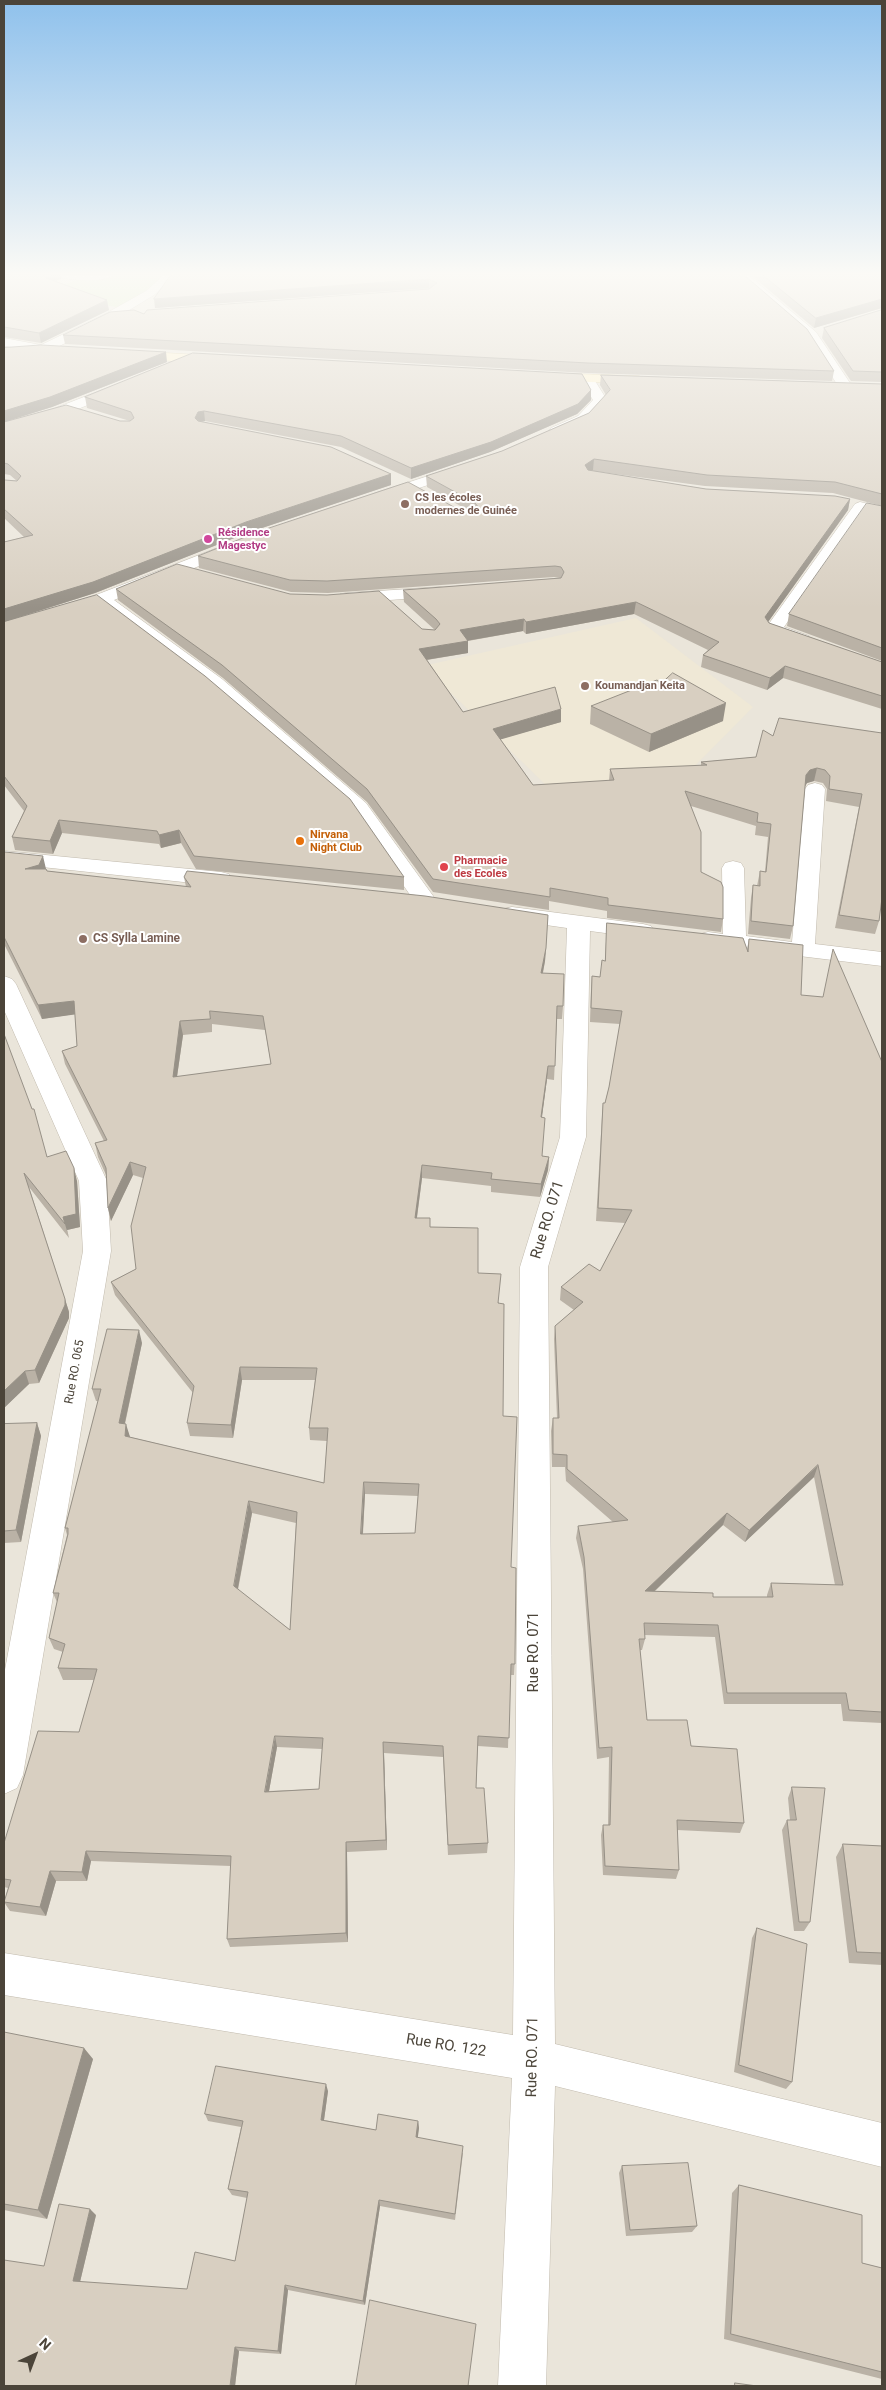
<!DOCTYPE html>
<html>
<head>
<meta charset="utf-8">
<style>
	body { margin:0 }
	#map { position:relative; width:886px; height:2390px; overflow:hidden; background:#f6f3ec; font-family:Roboto,sans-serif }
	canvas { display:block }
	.frame { position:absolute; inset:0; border:5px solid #4b4439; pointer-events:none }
	.north { position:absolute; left:10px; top:2330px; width:50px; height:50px; -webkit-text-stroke:4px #fff; paint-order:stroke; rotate:43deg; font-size:14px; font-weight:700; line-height:20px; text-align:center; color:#4b4439 }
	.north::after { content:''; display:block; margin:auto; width:18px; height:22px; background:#4b4439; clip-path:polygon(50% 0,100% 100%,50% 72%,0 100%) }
</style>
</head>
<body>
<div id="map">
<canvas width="886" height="2390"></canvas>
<div class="frame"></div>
<div class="north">N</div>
</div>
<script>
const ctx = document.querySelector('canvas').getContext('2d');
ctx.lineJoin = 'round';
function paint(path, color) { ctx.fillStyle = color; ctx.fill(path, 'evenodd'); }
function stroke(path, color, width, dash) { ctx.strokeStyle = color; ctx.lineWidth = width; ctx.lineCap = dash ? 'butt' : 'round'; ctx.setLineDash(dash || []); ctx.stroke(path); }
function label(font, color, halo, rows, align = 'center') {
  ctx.font = font + ' Roboto,sans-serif'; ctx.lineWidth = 4; ctx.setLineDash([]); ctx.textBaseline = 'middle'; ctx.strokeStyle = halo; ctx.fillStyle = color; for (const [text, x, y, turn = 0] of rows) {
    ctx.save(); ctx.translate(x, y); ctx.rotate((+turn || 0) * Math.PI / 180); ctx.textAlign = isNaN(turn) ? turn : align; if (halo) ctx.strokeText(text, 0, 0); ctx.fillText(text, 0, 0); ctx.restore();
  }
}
const residential = new Path2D(`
	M4,275H882V2386H4Z`);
const education = new Path2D(`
	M636,618L753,707L687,774L549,788L423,666Z`);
const green = new Path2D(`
	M115,275H165L146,293L122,308L93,303L56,287L83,278Z`);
const street = new Path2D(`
	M57,275H113C104,283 71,280 59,277Z
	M164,275H176L154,295L113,320L47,352L4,346V338L41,345L105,314L146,291Z
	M735,275H748L816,332L852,386L850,389H840L807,337Z
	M587,375L592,376L607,400C596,415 571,439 551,434L549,431L551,428L578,416L593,400L580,379Z
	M120,383L125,384L127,387L125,390L63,415L4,432V424L53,409Z
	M462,465L467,466L469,469L467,472L383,500H373L370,497L373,494Z
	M860,502L882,507V517L864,512L784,627L809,636L812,640L809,644H797L768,633L765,629L768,625L855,504Z
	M233,542L239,544L241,547L239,550L114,600L222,679L366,803L436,900L433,905L425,907L417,905L352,811L208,687L99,605L4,633V623L96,595Z
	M441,587L447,588L449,592L447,596L346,603L340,602L338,598L340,594L346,593Z
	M815,783L822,785L825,789L815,944L882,952V966L700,944L697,939L700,934L708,932L723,934L722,868L725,863L733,861L741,863L744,868L746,936L792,942L805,789L808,785Z
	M4,851L221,872L229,874L232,879L229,884L221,886L4,863Z
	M512,907L643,924L651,926L654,931L651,936L643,938L590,931L586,1137L548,1267L555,2044L882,2123V2167L555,2086L546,2386H498L512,2078L4,1995V1953L513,2035L520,1267L560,1137L567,928L504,919L501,914L504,909Z
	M4,976L12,979L16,984L107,1181L111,1251L23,1775L17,1788L4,1794V1675L83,1251L79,1181L4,1010Z`);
const secondary = new Path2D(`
	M130,351L219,356L225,360L219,364L126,358L124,355Z
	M547,373L639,376L646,380L639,384L542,380L540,377Z`);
const wall = new Path2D(`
	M4,275H60L61,279L55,281L109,310L41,343L4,337Z
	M171,275H744L834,371L832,381L587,373L65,344L63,335L144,314L429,288L155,308Z
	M751,275H882V308L814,328Z
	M882,310V383V382L851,381L822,338L824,328Z
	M4,348L167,362L52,407L5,422L130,421L87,408L85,397L591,390V400L577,414L490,452L411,479L341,447L205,421L201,422L391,474V485L247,533L95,593L4,622V542L24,537L4,518V479L5,480L17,481L10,475L4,474Z
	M601,375L882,384V506L833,493L705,486L593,471L706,489L850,499L848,510L768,622L769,623L882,662V709L783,678L767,690L701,667L703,655L708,650L634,614L526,634L523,631L468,641V653L427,660L463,712L561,722L500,739L533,785L609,781L610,769L701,766V762L756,757L773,736L882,733L879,921L875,934L835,928L859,807L826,801L827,789L823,783L814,781L807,783L805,786L793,926L790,939L748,934L751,898L753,885L757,886L760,871L765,872L768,837L755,835L756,826L691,806L701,872L723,919L721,932L607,918V911L549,901V910L433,892L367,802L223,678L118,600L116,589L422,629L435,630L404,602L403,590L560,578L554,577L328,593L291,592L199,568L198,556L463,512H471L427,487L426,476L502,451L589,413L606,395L600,385Z
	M882,506V661L787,626L789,614Z
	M4,622L404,877V890L196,869L181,843L161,848L159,844L62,833L53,854L15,850L12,837L24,811L4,785Z
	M591,706L723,721L649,752L590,724Z
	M4,855L46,869L47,871L186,887L184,877L548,915L545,961L543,973L563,1006L562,1019H557L554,1080L547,1079L542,1117V1156L549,1157L548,1170L540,1197L491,1192V1186L422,1178L417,1218H430V1227L478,1273L499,1303L503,1416L515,1656L514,1675H510L508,1748L478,1746L476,1788L488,1843L487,1853L448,1855L443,1757L384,1753L387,1850L347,1852L348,1942L230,1947L227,1939L231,1866L91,1861L87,1881H56L46,1916L10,1911L4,1902L8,1888L4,1887V1843L79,1732L94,1680H63L58,1668L63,1652L54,1649L49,1638L57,1602L53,1593L67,1535L65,1528L98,1401H96L92,1389L142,1343L125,1424L130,1437L324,1483L327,1441L310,1440L309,1428L315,1380H242L233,1438L190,1436L187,1423L193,1393L115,1295L111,1282L136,1269L143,1178L133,1175L111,1221L108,1208L106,1175L98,1157L95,1143L104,1141L65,1064L62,1051L77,1046L75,1014L42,1019L4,944ZM212,1024L265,1030L271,1064L177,1077L183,1035L212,1032ZM365,1494L418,1496L415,1533L363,1534ZM252,1513L296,1523L290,1630L238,1590ZM277,1747L322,1749L319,1789L269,1791Z
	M607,923L747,949L749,939L801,995L882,1062V1723L843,1721L841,1704H724L715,1637L644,1635L645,1639L642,1650H640L647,1720L691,1746L744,1823L740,1833L677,1830L679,1870L676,1879L603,1875L601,1835L603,1825H608L609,1757L597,1759L583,1569L576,1538L578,1526L613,1522L566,1481L565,1467H552L551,1431L553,1418H557L554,1339L555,1326L574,1310L560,1300L561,1287L600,1271L625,1223L596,1221L602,1116L603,1103H605L609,1087L620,1024L590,1022L591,990L592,976L600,977L605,961ZM814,1477L835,1585L771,1583L767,1595V1597H713L655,1591L723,1525L745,1542Z
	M4,1034L47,1157L77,1181L80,1227L67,1230L69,1238L29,1187L69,1312V1318L39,1383L29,1384L4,1408Z
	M37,1423L41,1436L21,1542L4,1543V1424Z
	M792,1787L810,1922L804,1931H794L782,1830L787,1820H790L788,1798Z
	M843,1844L882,1846V1965L849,1963L836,1857Z
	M757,1928L792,2082L786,2089L734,2072L752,1938Z
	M4,2032L93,2059L47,2219L4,2210Z
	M328,2091L324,2120L376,2130L418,2121L419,2128L417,2138L463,2153L455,2220L380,2206L365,2305L288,2290L281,2354L239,2351L235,2386L44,2266L96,2215L80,2282L187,2289L235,2261L247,2198L232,2195L228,2189L241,2127L208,2121L205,2114Z
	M622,2166L697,2226L692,2232L626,2236L619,2173Z
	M739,2185L862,2263L882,2268V2379L724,2339L732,2193Z`);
const shadedWall = new Path2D(`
	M47,275H60L61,279L54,281L48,287Z
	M429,279V288L155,308L154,299Z
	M882,299V308L814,328L816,318Z
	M107,300L109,310L41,343L39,333Z
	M166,352L167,362L52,407L4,422V411Z
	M591,390V400L577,414L490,452L411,479V468Z
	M204,411L205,421L200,422L195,418L198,412Z
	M594,459L593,470L584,476L585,465Z
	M391,474V485L247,533L95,593L4,622V609L246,522Z
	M850,499L848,510L763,629L765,617Z
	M636,602L634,614L526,634V622Z
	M524,619L523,631L460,642V630Z
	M468,641V653L419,661V649Z
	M785,666L783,678L767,690L770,678Z
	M726,703L723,721L649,752L651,734Z
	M561,709V722L492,742L493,729Z
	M817,768L814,781L807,783L804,788L806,775L810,770Z
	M59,820L62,833L53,854L50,841Z
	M179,830L181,843L161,848L159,835Z
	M43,856L46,869H25Z
	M546,948L545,961L540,986L541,973Z
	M74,1001L78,1014L42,1019L38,1005Z
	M180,1021L183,1035L175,1090L173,1077Z
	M548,1066L547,1079L540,1131L541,1117Z
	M549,1157L548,1170L540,1197L541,1184Z
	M130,1162L133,1175L111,1221L108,1208Z
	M422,1165V1178L415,1231V1218Z
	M74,1168L77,1181L80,1227L67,1230L69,1238L63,1217Z
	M65,1299L69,1312V1318L39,1383L35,1370Z
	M139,1330L142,1343L122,1436L119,1423Z
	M240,1367L242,1380L233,1438L231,1425Z
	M25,1371L29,1384L4,1408V1391Z
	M37,1423L41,1436L21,1542L16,1530Z
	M126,1424L130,1437L125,1436Z
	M818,1465L814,1477L745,1542L749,1530Z
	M364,1482L365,1494L362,1546L361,1534Z
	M249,1501L252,1513L236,1598L234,1586Z
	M727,1513L723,1525L643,1602L645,1591Z
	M4,1656L5,1659L4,1676Z
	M275,1736L277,1747L267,1802L265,1792Z
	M383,1742L384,1753L387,1850L386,1840Z
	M346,1842L347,1852L348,1942L346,1933Z
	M86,1851L91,1861L87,1881L82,1872Z
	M50,1871L56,1881L46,1916L40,1907Z
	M84,2048L93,2059L47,2219L38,2210Z
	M326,2084L328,2091L323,2127L321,2120Z
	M418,2121L419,2128L417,2144L416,2137Z
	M379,2200L380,2206L365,2305L363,2301Z
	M90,2209L96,2215L79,2286L73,2281Z
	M285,2285L288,2290L281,2354L278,2351Z
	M235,2347L239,2351L235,2386H230Z`);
const building = new Path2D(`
	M4,275H50L53,276L46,278L107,300L39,333L4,327Z
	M171,275H744L807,329L834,371L588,363L63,335L110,312L134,310L144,314L147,310L429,289L437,283L429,279L154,299Z
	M763,275H882V299L816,318Z
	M882,310V372L853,371L824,328Z
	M41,345L166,352L50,397L4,411V348Z
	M193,353L582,374L591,390L578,404L491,442L411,468L341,436L204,411L198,412L195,418L198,421L331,447L391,474L246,522L93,582L4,609V542L33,535L4,509V479L5,480L17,481L21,476L8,464L4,463V422L66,405L120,421H130L134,418L131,412L85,397Z
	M601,375L882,384V494L835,482L707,475L594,459L585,465L588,470L706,489L835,496L850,499L765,617L769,623L882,662V696L785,666L770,678L703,655L719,642L636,602L526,622L524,619L460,630L468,641L419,649L463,712L555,687L561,709L493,729L533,785L614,780L610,769L707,765L701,762L756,757L763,730L773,736L779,718L882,733V898L879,921L839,915L862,794L829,789L830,776L825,770L817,768L810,770L806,775L793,926L751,921L753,885L760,886V871L766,872L771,824L757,822L758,813L685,791L701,832V872L721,882L723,887V919L608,905V898L550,888V897L433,879L367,789L222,665L116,589L177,564L290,594L327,595L379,591L422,629L435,630L440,624L436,619L403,590L561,578L564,572L561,567L555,566L327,581L290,580L198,556L260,531L408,482L463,512H476L479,508L475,503L426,476L502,451L589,413L610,390Z
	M867,503L882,506V648L789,614Z
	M97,595L205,676L350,799L404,877L194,856L179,830L159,835L157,831L59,820L50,841L12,837L27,806L4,776V622Z
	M673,673L726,703L651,734L591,706L657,680L661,683Z
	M5,852L43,856L39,865L25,869H46L47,871L191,887L184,877L187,871L425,896L548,915L546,948L541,973L564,974L563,1006H557L555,1066H548L541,1117L545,1118L542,1156L549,1157L541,1184L491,1179L492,1173L422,1165L415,1218H430V1227L478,1228V1273L501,1274L498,1303L504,1304L503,1416L517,1417L511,1567L516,1568L515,1656V1664H511L509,1738L478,1736L476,1788H484L488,1843L448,1845L443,1746L383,1742L386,1840L346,1842V1933L227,1939L231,1856L86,1851L82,1872L50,1871L40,1907L4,1902L11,1880L4,1879V1843L38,1731L79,1732L97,1669L58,1668L65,1644L49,1638L59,1593H53L68,1534V1528H65L101,1389H92L107,1329L139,1330L119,1423L126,1424L125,1436L324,1483L328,1428H309L317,1368L240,1367L231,1425L187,1423L194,1386L111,1282L136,1269L131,1226L146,1167L130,1162L108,1208L106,1168L95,1143L107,1140L62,1051L77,1046L74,1001L38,1005L4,937V855ZM210,1011L263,1016L271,1064L173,1077L180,1021L210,1019ZM364,1482L419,1484L415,1533L361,1534ZM249,1501L297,1512L290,1630L234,1586ZM275,1736L323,1738L319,1789L265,1792Z
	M607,923L743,938L748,952L749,939L803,945L801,995L823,997L833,949L882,1062V1712L849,1710L846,1693H727L718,1625L644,1623L645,1639H639L647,1720H687L691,1746L737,1749L744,1823L677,1820L679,1870L605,1866L603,1825H610L612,1747L599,1748L584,1557L578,1526L628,1520L567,1469V1455L553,1454V1418H559L555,1326L583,1302L561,1287L589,1264L600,1271L632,1210L598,1208L603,1103H605L609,1087L622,1011L591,1008L592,976L600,977L602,960L605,961ZM818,1465L843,1585L771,1583L773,1597H713V1593L645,1591L727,1513L749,1530Z
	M4,1034L32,1109H34L47,1157L66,1151L74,1168L76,1214L63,1217L65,1224L24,1173L65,1299V1305L35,1370L25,1371L4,1391Z
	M37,1423L16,1530L4,1531V1424Z
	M792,1787L825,1788L810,1922H799L787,1820H796Z
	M843,1844L882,1846V1953L857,1952Z
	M757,1928L807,1944L792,2082L739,2065Z
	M4,2032L84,2048L38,2210L4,2204Z
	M216,2066L326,2084L321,2120L376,2130L378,2114L418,2121L416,2137L463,2146L455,2214L379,2200L363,2301L285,2285L278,2351L235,2347L230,2386H4V2260L44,2266L59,2204L90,2209L73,2281L187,2289L195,2252L235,2261L248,2192L228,2189L243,2121L205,2114Z
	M688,2163L697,2226L630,2230L622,2166Z
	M739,2185L862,2215V2263L882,2268V2372L731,2334Z
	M370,2300L476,2324L468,2386H356Z
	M735,2383L757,2386H735Z`);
const markers = [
	[405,504,5,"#8d6e63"],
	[208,539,5,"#d1479c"],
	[585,686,5,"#8d6e63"],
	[300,841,5,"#e8710a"],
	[444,867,5,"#e0444e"],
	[83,939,5,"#8d6e63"]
];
const farEducationnames = [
	["CS les écoles",415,498],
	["modernes de Guinée",415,511],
	["Koumandjan Keita",595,686]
];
const farHotelnames = [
	["Résidence",218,533],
	["Magestyc",218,546]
];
const farFoodnames = [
	["Nirvana",310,835],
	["Night Club",310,848]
];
const farHealthnames = [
	["Pharmacie",454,861],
	["des Ecoles",454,874]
];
const educationNames = [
	["CS Sylla Lamine",93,939]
];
const streetNames = [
	["Rue RO. 065",75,1372,-80]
];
const nearStreetnames = [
	["Rue RO. 071",548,1220,-73],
	["Rue RO. 071",534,1652,-90],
	["Rue RO. 122",446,2046,9],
	["Rue RO. 071",533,2057,-89]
];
paint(residential, '#eae5da');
paint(education, '#efe8d6');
paint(green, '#d2eab5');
stroke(street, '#c2bbae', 1);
stroke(secondary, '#d6c79b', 1);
paint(street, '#fff');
paint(secondary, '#fff3cd');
paint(wall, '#bab2a6');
paint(shadedWall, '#979187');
paint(building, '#d8cfc1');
stroke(building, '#979187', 1);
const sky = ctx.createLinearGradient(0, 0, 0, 609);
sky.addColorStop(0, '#8fc1ec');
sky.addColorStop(0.45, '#fbfaf6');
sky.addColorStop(1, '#fbfaf600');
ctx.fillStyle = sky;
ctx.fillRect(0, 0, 886, 609);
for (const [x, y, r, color] of markers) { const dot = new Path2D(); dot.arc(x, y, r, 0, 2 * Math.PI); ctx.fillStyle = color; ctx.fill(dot); stroke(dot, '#fff', 2); }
label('bold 11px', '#785e54', '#fff', farEducationnames, 'left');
label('bold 11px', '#b23c85', '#fff', farHotelnames, 'left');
label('bold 11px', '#c56008', '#fff', farFoodnames, 'left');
label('bold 11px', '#be3a42', '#fff', farHealthnames, 'left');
label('bold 12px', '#785e54', '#fff', educationNames, 'left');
label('12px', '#4b4439', '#fff', streetNames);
label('15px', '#4b4439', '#fff', nearStreetnames);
</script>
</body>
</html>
